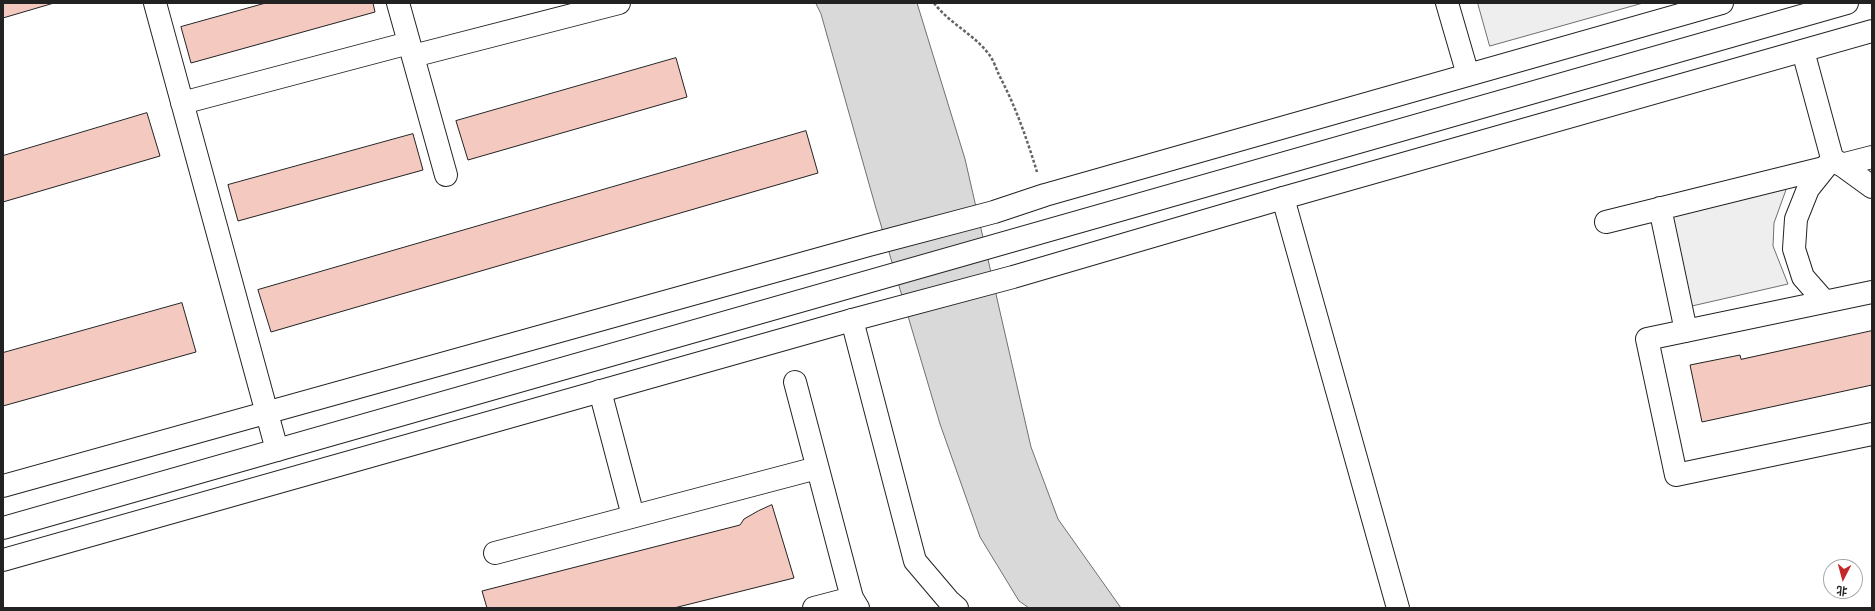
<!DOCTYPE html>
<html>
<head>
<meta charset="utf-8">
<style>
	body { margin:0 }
	#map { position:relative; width:1875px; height:611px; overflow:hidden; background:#fff; font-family:"Source Sans 3","Noto Sans SC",sans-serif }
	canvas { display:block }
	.frame { position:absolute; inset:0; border:4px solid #222; pointer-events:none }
	.north { position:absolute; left:1823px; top:559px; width:40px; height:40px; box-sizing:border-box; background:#fff; border:1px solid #a7a7a7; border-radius:50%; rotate:186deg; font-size:11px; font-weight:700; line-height:16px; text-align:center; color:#222 }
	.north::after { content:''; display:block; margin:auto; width:14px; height:18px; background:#c62828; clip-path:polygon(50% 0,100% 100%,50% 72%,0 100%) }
</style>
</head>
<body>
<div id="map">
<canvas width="1875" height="611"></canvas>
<div class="frame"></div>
<div class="north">北</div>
</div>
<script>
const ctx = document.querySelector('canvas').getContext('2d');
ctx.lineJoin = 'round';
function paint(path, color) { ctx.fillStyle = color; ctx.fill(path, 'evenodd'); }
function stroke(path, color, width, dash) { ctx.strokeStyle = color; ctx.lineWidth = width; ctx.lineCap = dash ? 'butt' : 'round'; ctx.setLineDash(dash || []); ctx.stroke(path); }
const green = new Path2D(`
	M1478,3H1643L1490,46Z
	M1787,187L1774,223L1773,246L1788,284L1692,306L1669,215Z`);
const water = new Path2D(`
	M816,3H917L965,159L1031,447L1058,519L1121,608H1029L1019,601L980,537L940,424L875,205L821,14Z`);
const building = new Path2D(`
	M3,3H54L3,18Z
	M266,3H373L375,12L191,63L181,27Z
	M676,58L687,97L468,160L456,121Z
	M147,113L160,156L3,202V156Z
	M806,131L818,173L271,332L258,290Z
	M413,134L423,170L238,221L228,185Z
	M182,303L196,352L3,406V353Z
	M1872,331V385L1702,422L1690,365L1740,355L1741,359Z
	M772,505L794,578L674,608H487L482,591L740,525L744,519L758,511Z`);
const path = new Path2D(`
	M934,3C949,23 972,33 988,53C993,59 996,68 999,75C1015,105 1027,139 1037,172`);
const minor = new Path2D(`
	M155,3L277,450
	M398,3L446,175
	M1447,3L1468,75
	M1803,51L1832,158L1872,187
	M413,56L619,3
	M182,103L409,43
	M1841,165L1872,157
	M1283,198L1398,608
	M1660,208L1686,331
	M1606,222L1824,168
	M1872,292L1647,339L1676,475L1872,434
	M1825,302L1803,277L1794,249L1796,219L1808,189L1828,164
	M852,320L915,561L949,601L957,608
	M795,382L852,598L858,608
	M600,391L633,516
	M3,486L869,245L994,212L1045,195L1722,3
	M495,553L817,468
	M814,608L852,598`);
const major = new Path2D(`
	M3,528L1847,3
	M3,560L852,320L1013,277L1283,198L1872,31`);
paint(green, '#eee');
stroke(green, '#6f6f6f', 1);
paint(water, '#d9d9d9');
stroke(water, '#6f6f6f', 1);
paint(building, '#f3c9c0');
stroke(building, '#222', 1);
stroke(minor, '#222', 24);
stroke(major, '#222', 24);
stroke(path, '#646464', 2.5, [3, 2]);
stroke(minor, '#fff', 22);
stroke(major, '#fff', 22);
</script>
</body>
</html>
